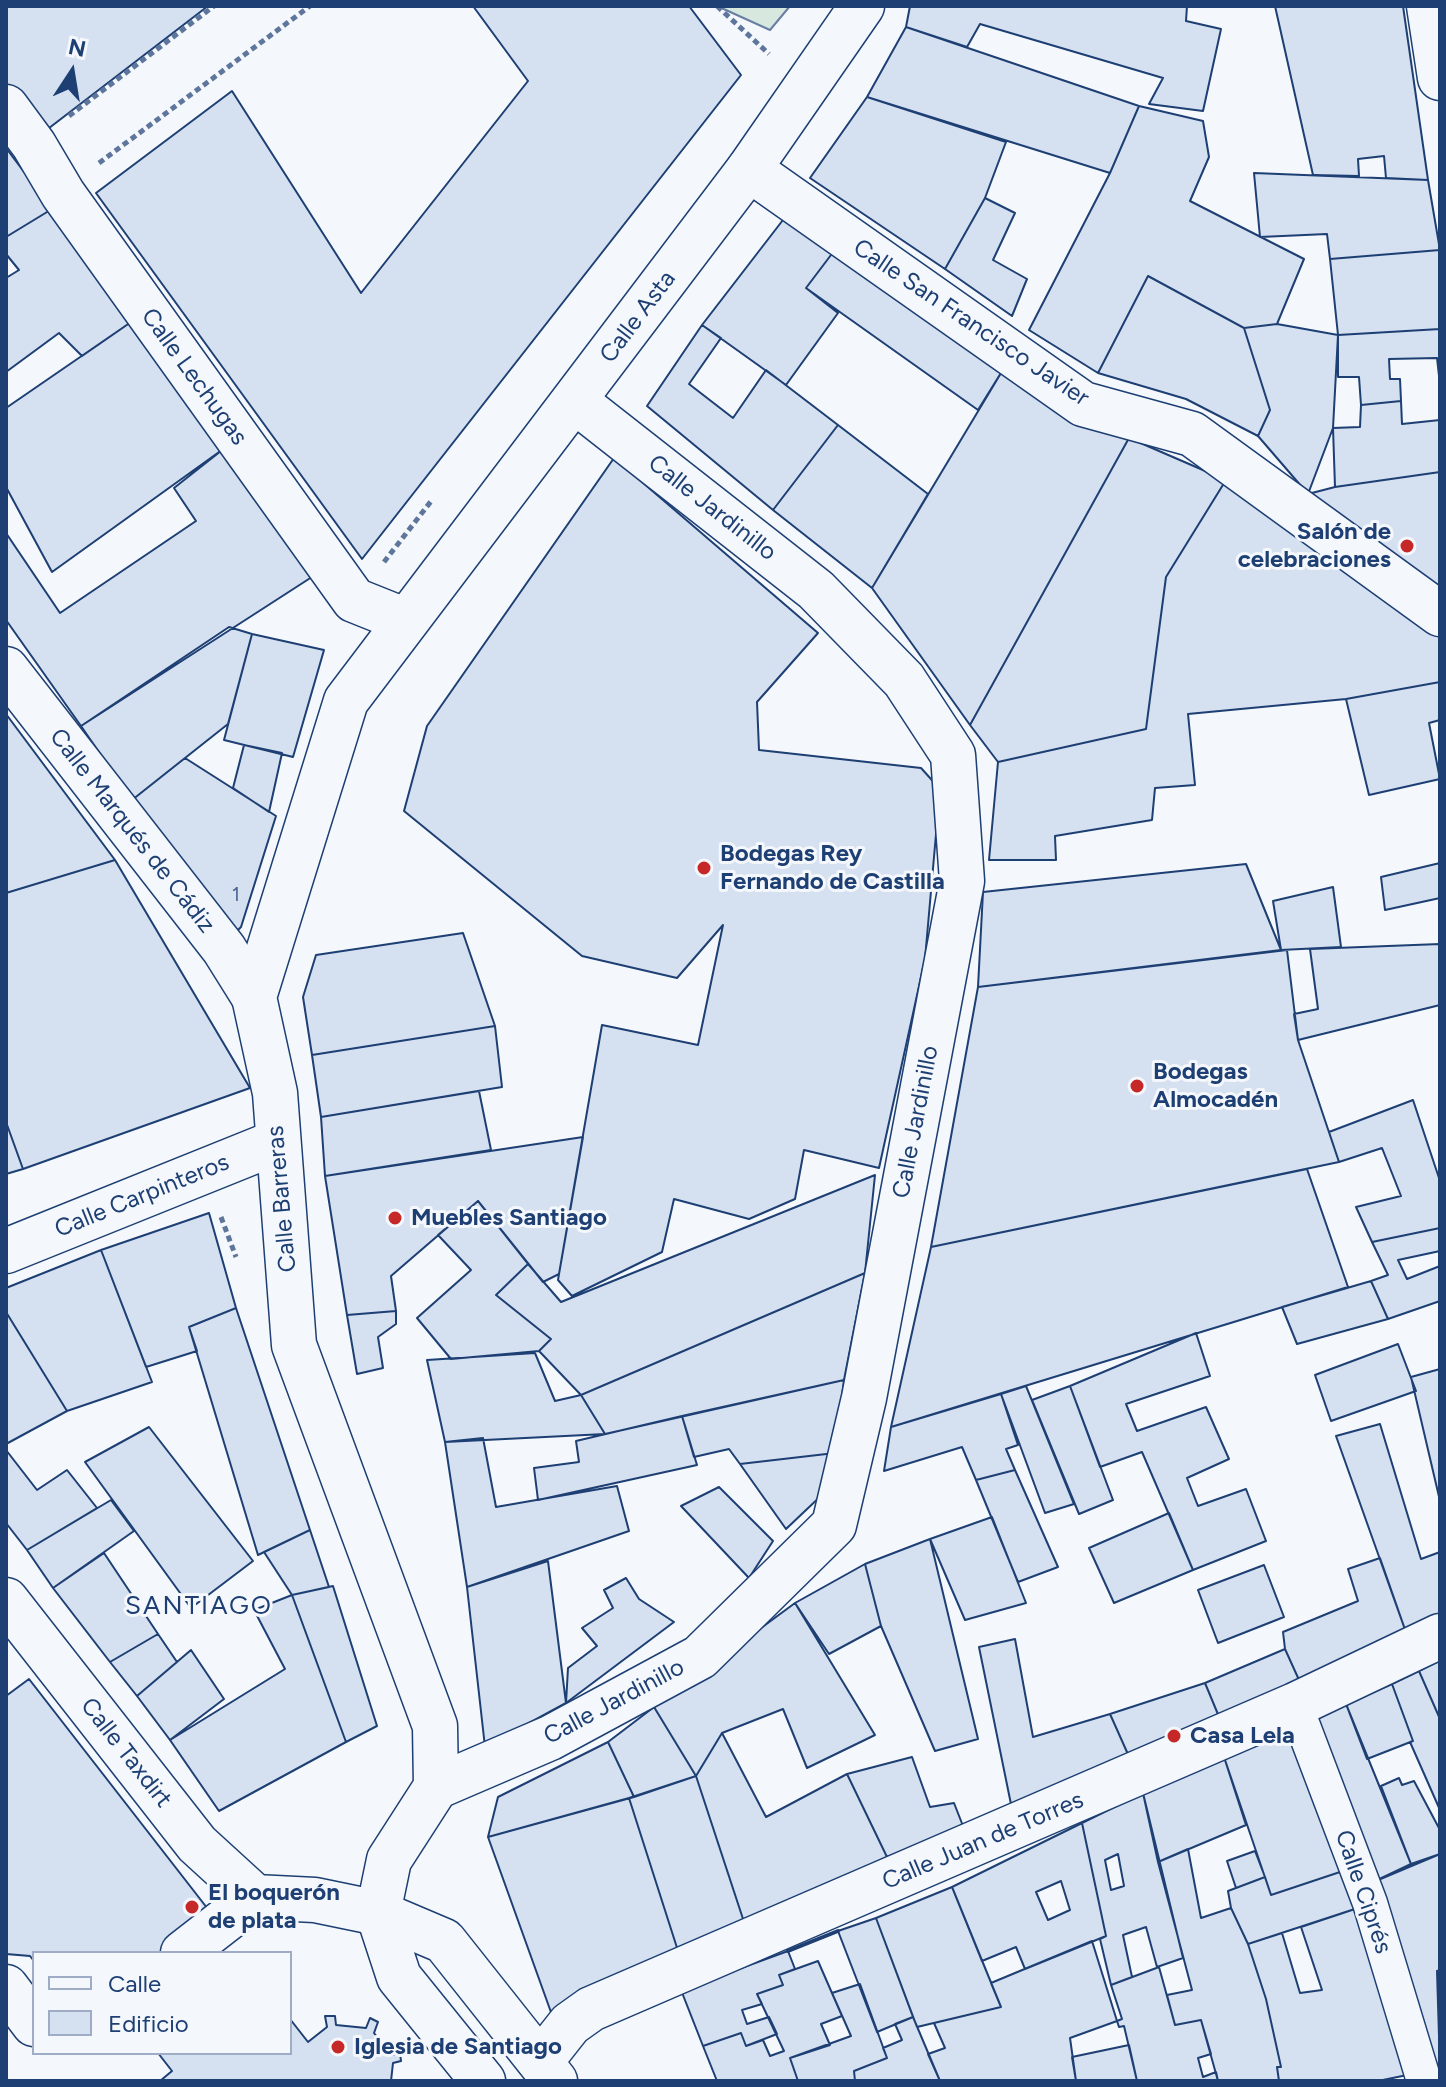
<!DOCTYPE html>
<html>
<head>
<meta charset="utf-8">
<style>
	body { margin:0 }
	#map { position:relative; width:1446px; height:2087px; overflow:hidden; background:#f4f7fb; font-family:Figtree,sans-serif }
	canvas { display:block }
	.frame { position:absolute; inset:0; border:8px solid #1d3f73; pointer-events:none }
	.legend { position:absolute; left:32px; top:1951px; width:260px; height:104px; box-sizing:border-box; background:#f4f7fb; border:2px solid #9eadc5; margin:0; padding:10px 14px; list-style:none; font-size:24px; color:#1d3f73 }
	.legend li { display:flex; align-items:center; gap:16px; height:40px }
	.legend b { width:40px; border:2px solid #9eadc5 }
	.north { position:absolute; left:32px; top:32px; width:80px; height:80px; -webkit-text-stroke:6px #f4f7fb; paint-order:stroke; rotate:12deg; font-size:22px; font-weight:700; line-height:32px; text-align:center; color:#1d3f73 }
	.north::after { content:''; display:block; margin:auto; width:28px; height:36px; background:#1d3f73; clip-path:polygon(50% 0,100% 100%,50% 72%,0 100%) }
</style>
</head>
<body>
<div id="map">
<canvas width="1446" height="2087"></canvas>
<div class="frame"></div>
<ul class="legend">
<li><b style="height:10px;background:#f4f7fb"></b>Calle</li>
<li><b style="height:22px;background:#d5e0f0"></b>Edificio</li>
</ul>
<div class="north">N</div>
</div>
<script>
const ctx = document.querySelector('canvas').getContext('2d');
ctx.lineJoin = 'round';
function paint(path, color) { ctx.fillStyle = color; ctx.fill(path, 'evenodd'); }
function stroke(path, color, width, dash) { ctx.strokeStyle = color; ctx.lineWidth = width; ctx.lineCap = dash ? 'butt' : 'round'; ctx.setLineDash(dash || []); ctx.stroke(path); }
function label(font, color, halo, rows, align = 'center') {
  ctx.font = font + ' Figtree,sans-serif'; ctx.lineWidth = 6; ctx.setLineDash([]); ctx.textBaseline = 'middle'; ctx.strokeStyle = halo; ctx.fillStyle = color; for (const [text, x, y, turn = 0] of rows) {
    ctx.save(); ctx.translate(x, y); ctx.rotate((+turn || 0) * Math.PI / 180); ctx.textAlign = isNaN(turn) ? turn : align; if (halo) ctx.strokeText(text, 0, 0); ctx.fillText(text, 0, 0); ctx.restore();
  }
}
const green = new Path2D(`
	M717,6H790L770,30Z`);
const building = new Path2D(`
	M6,6H208L40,135L6,92Z
	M473,6H689L741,75L362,559L96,193L232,91L361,293L528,81Z
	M910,6H1187L1186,21L1221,29L1203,111L1149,104L1163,78L980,24L967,47L906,27Z
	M1275,6H1403L1428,180L1386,178L1384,156L1358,159L1359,176L1313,175Z
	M906,27L1139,106L1110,173L867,97Z
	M867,97L1006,142L985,198L945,269L810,178Z
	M1139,106L1203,121L1209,157L1190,201L1304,259L1277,324L1244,328L1148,276L1098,373L1029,330L1110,173Z
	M6,148L52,209L6,237Z
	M1254,173L1428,180L1440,250L1330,259L1327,234L1260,237Z
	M985,198L1015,213L993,260L1027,279L1012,316L945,269Z
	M52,209L134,320L82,356L59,333L6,372V278L19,270L6,254V237Z
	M786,216L834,251L806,288L838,313L786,385L702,325Z
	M1440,250V329L1338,335L1330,259Z
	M834,251L1004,368L978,410L806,288Z
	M1148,276L1244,328L1270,410L1258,436L1186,399L1098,373Z
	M134,320L226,447L52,572L6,487V408Z
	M1277,324L1338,335L1333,428L1308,494L1258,436L1270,410L1244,328Z
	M702,325L721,338L689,384L733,418L766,370L838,425L773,510L647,406Z
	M1440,329V385L1437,358L1389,359L1390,379H1400L1401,401L1361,405L1359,377H1338V335Z
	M1004,368L1129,438L970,725L872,588Z
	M1401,401L1402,424L1440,420V472L1335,487L1333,428L1360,427L1361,405Z
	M838,425L928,494L872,588L773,510Z
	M1129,438L1226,480L1166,577L1146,729L998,762L970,725Z
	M226,447L315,575L81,726L6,620V533L60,613L196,521L174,488Z
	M614,458L818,633L757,702L759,750L921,768L940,789L925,959L879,1168L804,1150L795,1199L749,1219L674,1199L662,1252L572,1296L558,1280L559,1274L602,1025L698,1045L723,925L677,978L582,956L404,811L427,726Z
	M1440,472V597L1308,494L1335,487Z
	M1226,480L1440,636V682L1346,699L1188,714L1195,785L1155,788L1152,820L1055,836L1056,860H989L998,762L1146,729L1166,577Z
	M229,627L252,634L228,724L132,800L81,726Z
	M252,634L324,650L293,757L224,740Z
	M1440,682V720L1429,723L1440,779L1369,795L1346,699Z
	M6,714L115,860L6,893Z
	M244,745L282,753L269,812L233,788Z
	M185,758L276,816L241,927L229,939L132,800Z
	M115,860L250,1088L23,1169L6,1122V893Z
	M1440,863V898L1385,910L1381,877Z
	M1246,864L1281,950L978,987L983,892Z
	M1333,887L1341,947L1281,950L1273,901Z
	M463,933L495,1026L312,1055L303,997L316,955Z
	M1440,944V1005L1298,1040L1294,1014L1318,1009L1310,949Z
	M1287,950L1298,1040L1339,1162L931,1247L978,987Z
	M495,1026L502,1087L321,1117L312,1055Z
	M479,1091L491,1150L325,1176L321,1117Z
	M1413,1100L1440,1181V1228L1372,1242L1356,1207L1401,1196L1382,1148L1339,1162L1329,1132Z
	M6,1122L23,1169L6,1174Z
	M583,1137L559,1274L543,1282L478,1201L391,1276L396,1311L347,1315L325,1176Z
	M1307,1169L1348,1287L891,1427L931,1247Z
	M875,1175L865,1273L581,1395L539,1351L551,1339L496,1295L528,1264L561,1302Z
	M478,1201L528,1264L496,1295L551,1339L539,1351L451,1359L417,1318L471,1270L438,1235Z
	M209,1213L236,1308L189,1327L197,1351L146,1367L101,1250Z
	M1440,1228V1251L1398,1260L1407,1279L1440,1266V1301L1388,1319L1371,1281L1388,1275L1372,1242Z
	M101,1250L152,1382L67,1411L6,1312V1288Z
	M865,1273L844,1380L605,1434L581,1395Z
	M1371,1281L1388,1319L1297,1344L1282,1307Z
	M236,1308L310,1530L258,1555L189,1327Z
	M396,1311V1324L378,1337L383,1368L357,1374L347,1315Z
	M6,1312L67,1411L6,1444Z
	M1196,1333L1210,1376L1126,1404L1137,1431L1206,1407L1229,1459L1187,1478L1198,1506L1246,1489L1266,1541L1193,1570L1142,1452L1100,1467L1070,1386Z
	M1398,1344L1416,1391L1331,1421L1315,1375Z
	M535,1353L555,1401L581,1395L605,1434L445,1442L427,1360Z
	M1440,1369V1501L1411,1377Z
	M844,1380L835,1453L740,1464L729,1449L694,1457L682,1416Z
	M1026,1386L1074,1504L1045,1513L1001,1394Z
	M1070,1386L1113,1500L1079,1514L1032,1400Z
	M1001,1394L1018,1445L1006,1449L1015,1470L976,1480L962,1447L884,1471L891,1427Z
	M682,1416L697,1465L538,1500L534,1468L579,1462L576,1441Z
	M1380,1424L1421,1559L1440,1552V1622L1408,1638L1336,1436Z
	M149,1427L253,1561L191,1608L85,1462Z
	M483,1438L496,1507L617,1486L629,1531L467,1587L445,1442Z
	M6,1450L37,1490L67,1470L97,1508L27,1550L6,1523Z
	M835,1453L824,1493L786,1529L740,1464Z
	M1015,1470L1058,1567L1018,1582L976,1480Z
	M719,1487L773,1541L749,1578L681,1506Z
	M111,1500L134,1531L53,1588L27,1550Z
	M1169,1513L1193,1570L1114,1603L1089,1548Z
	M992,1517L1026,1603L965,1620L930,1539Z
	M310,1530L329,1587L292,1595L264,1552Z
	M930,1539L978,1739L935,1751L881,1626L865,1564Z
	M104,1553L158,1634L110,1662L53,1588Z
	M1380,1558L1408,1638L1304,1691L1285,1649L1283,1632L1358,1601L1348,1569Z
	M548,1561L566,1703L485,1747L467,1587Z
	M865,1564L881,1626L829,1654L795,1603Z
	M1264,1565L1284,1617L1218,1643L1198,1590Z
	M626,1578L639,1599L674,1622L566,1703L568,1668L597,1646L582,1628L613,1608L604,1590Z
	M333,1586L377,1726L346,1742L292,1595Z
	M292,1595L346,1742L219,1811L170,1740L285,1669L254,1610Z
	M795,1603L875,1735L807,1768L783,1709L722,1733L696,1776L654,1707Z
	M158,1634L177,1662L137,1696L110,1662Z
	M1015,1639L1033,1737L1110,1714L1131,1761L1014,1819L979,1647Z
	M1285,1649L1304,1691L1222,1724L1205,1683Z
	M191,1650L224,1699L170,1740L137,1696Z
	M1440,1660V1719L1419,1671Z
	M1419,1671L1440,1719V1810L1410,1742L1413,1741L1392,1684Z
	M29,1679L218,1922L175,1953H34V1961L30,1956L6,1954V1696Z
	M1205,1683L1222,1724L1131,1761L1110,1714Z
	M1392,1684L1413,1741L1367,1759L1346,1704Z
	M1346,1704L1411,1864L1371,1883L1309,1721Z
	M654,1707L696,1776L634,1797L608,1742Z
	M1296,1726L1349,1869L1271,1895L1224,1757Z
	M722,1733L766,1817L847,1774L887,1857L745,1925L696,1776Z
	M608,1742L634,1797L488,1837L498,1797Z
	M912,1757L930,1807L954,1803L963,1826L887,1857L847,1774Z
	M1224,1757L1246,1825L1158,1862L1143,1793Z
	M696,1776L745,1925L679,1954L629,1798Z
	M1399,1778L1402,1785L1414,1781L1440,1830V1854L1411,1864L1381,1786Z
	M1143,1793L1183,1958L1157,1967L1146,1927L1123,1935L1132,1977L1111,1985L1100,1939L1106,1936L1082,1823ZM1118,1854L1124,1886L1111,1890L1105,1860Z
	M629,1798L679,1954L552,2015L488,1837Z
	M1082,1823L1106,1936L1025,1969L1016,1947L982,1961L952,1887ZM1061,1881L1070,1910L1048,1920L1036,1892Z
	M1188,1849L1201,1918L1231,1908L1248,1944L1266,1999L1281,2067H1277L1279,2081H1218L1201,2020L1175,2025L1167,1995L1192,1990L1158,1862Z
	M1255,1851L1265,1877L1236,1888L1227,1861Z
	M1440,1854V1970L1437,1971L1440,2069L1432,2071L1371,1883Z
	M1349,1869L1364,1906L1248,1944L1231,1908L1228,1891L1265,1877L1271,1895Z
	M952,1887L1001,2007L917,2027L876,1918Z
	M1364,1906L1417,2073L1378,2081H1279L1277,2067H1281L1266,1999L1248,1944L1282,1933L1300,1993L1322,1990L1301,1927Z
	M876,1918L913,2017L877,2032L838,1931Z
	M1092,1941L1117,2021L1070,2038L1076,2081H940L928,2054L945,2048L934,2023L1001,2007L991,1983Z
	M788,1951L795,1969L779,1975L783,1985L757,1994L762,2004L742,2010L747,2024L769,2017L777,2034L746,2046L741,2033L703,2046L681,1990Z
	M818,1961L842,2016L821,2024L830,2045L790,2058L798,2081H717L703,2046L741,2033L746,2046L763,2040L770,2056L784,2051L757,1994L783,1985L779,1975Z
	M1159,1967L1175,2025L1201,2020L1211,2054L1198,2058L1203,2077L1216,2072L1218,2081H1137L1124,2026L1119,2027L1117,2021L1122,2019L1111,1985Z
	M860,1984L887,2058L854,2071L855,2081H798L790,2058L851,2036L832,1993Z
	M325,2016H335L336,2025L366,2028L370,2018L378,2022L374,2033L391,2055L400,2053L401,2061L393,2063L391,2081H160L172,2071L158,2053H290V2019L308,2042L327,2027Z
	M913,2017L940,2081H855L854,2071L887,2058L883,2048L902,2040L895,2024Z
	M1129,2045L1137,2081H1076L1072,2057Z`);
const path = new Path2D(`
	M717,6L769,54
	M69,116L214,6
	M99,163L310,6
	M384,562L432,500
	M221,1217L236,1257`);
const pedestrian = new Path2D(`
	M1295,1705L1370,1903L1424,2081`);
const minor = new Path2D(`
	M6,107L34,145L63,194L354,600L404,620
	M749,169L1083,404L1192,434L1440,614
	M6,669L224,949L254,997
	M6,1251L277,1142
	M6,1600L197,1844L255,1897
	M436,1787L550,1738L700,1657L834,1525L864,1398L962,881L953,755L904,680L816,590L575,401
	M255,1897L315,1900L378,1913L444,1941L555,2081
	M183,1953L255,1897
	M6,1987L34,2024
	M540,2062L570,2024L591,2009L1295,1705L1440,1636`);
const tertiary = new Path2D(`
	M1429,6L1440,78
	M483,2081L399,1977L378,1913L389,1860L436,1787L435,1726L294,1345L275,1093L254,997L346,701L749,169L862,6`);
const wall = new Path2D(`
	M788,1951L838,1931`);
const markers = [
	[1407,546,8,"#c62828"],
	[704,868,8,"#c62828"],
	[1137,1086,8,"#c62828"],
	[395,1218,8,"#c62828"],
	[1174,1736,8,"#c62828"],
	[192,1907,8,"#c62828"],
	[338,2047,8,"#c62828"]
];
const numberNames = [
	["1",236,895]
];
const streetNames = [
	["Calle Asta",638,317,-53],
	["Calle San Francisco Javier",971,323,34],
	["Calle Lechugas",194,377,54],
	["Calle Jardinillo",712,508,38],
	["Calle Marqués de Cádiz",132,831,52],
	["Calle Jardinillo",916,1122,-79],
	["Calle Carpinteros",142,1196,-22],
	["Calle Barreras",282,1199,-95],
	["Calle Jardinillo",614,1702,-28],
	["Calle Taxdirt",126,1753,52],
	["Calle Juan de Torres",983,1841,-23],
	["Calle Ciprés",1363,1892,71]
];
const poiNames = [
	["Salón de",1391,532,"right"],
	["celebraciones",1391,560,"right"],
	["Bodegas Rey",720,854],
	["Fernando de Castilla",720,882],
	["Bodegas",1153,1072],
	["Almocadén",1153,1100],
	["Muebles Santiago",411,1218],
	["Casa Lela",1190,1736],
	["El boquerón",208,1893],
	["de plata",208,1921],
	["Iglesia de Santiago",354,2047]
];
const neighbourhoodNames = [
	["SANTIAGO",199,1606]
];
paint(green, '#d7e8df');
stroke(green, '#687fa3', 2);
paint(building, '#d5e0f0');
stroke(building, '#1d3f73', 2);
stroke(pedestrian, '#1d3f73', 37);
stroke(minor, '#1d3f73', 47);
stroke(tertiary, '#1d3f73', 47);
stroke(path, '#5e769c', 5, [6, 4]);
stroke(pedestrian, '#f4f7fb', 34);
stroke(minor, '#f4f7fb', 44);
stroke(tertiary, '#f4f7fb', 44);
stroke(wall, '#1d3f73', 4);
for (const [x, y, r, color] of markers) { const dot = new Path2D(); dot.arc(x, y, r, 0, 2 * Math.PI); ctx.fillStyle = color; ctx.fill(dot); stroke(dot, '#f4f7fb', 3); }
label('20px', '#4b6792', null, numberNames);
label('24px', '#1d3f73', '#f4f7fb', streetNames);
label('bold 24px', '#1d3f73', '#f4f7fb', poiNames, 'left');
ctx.letterSpacing = '2px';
label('26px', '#1d3f73', '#f4f7fb', neighbourhoodNames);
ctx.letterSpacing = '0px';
</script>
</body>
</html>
